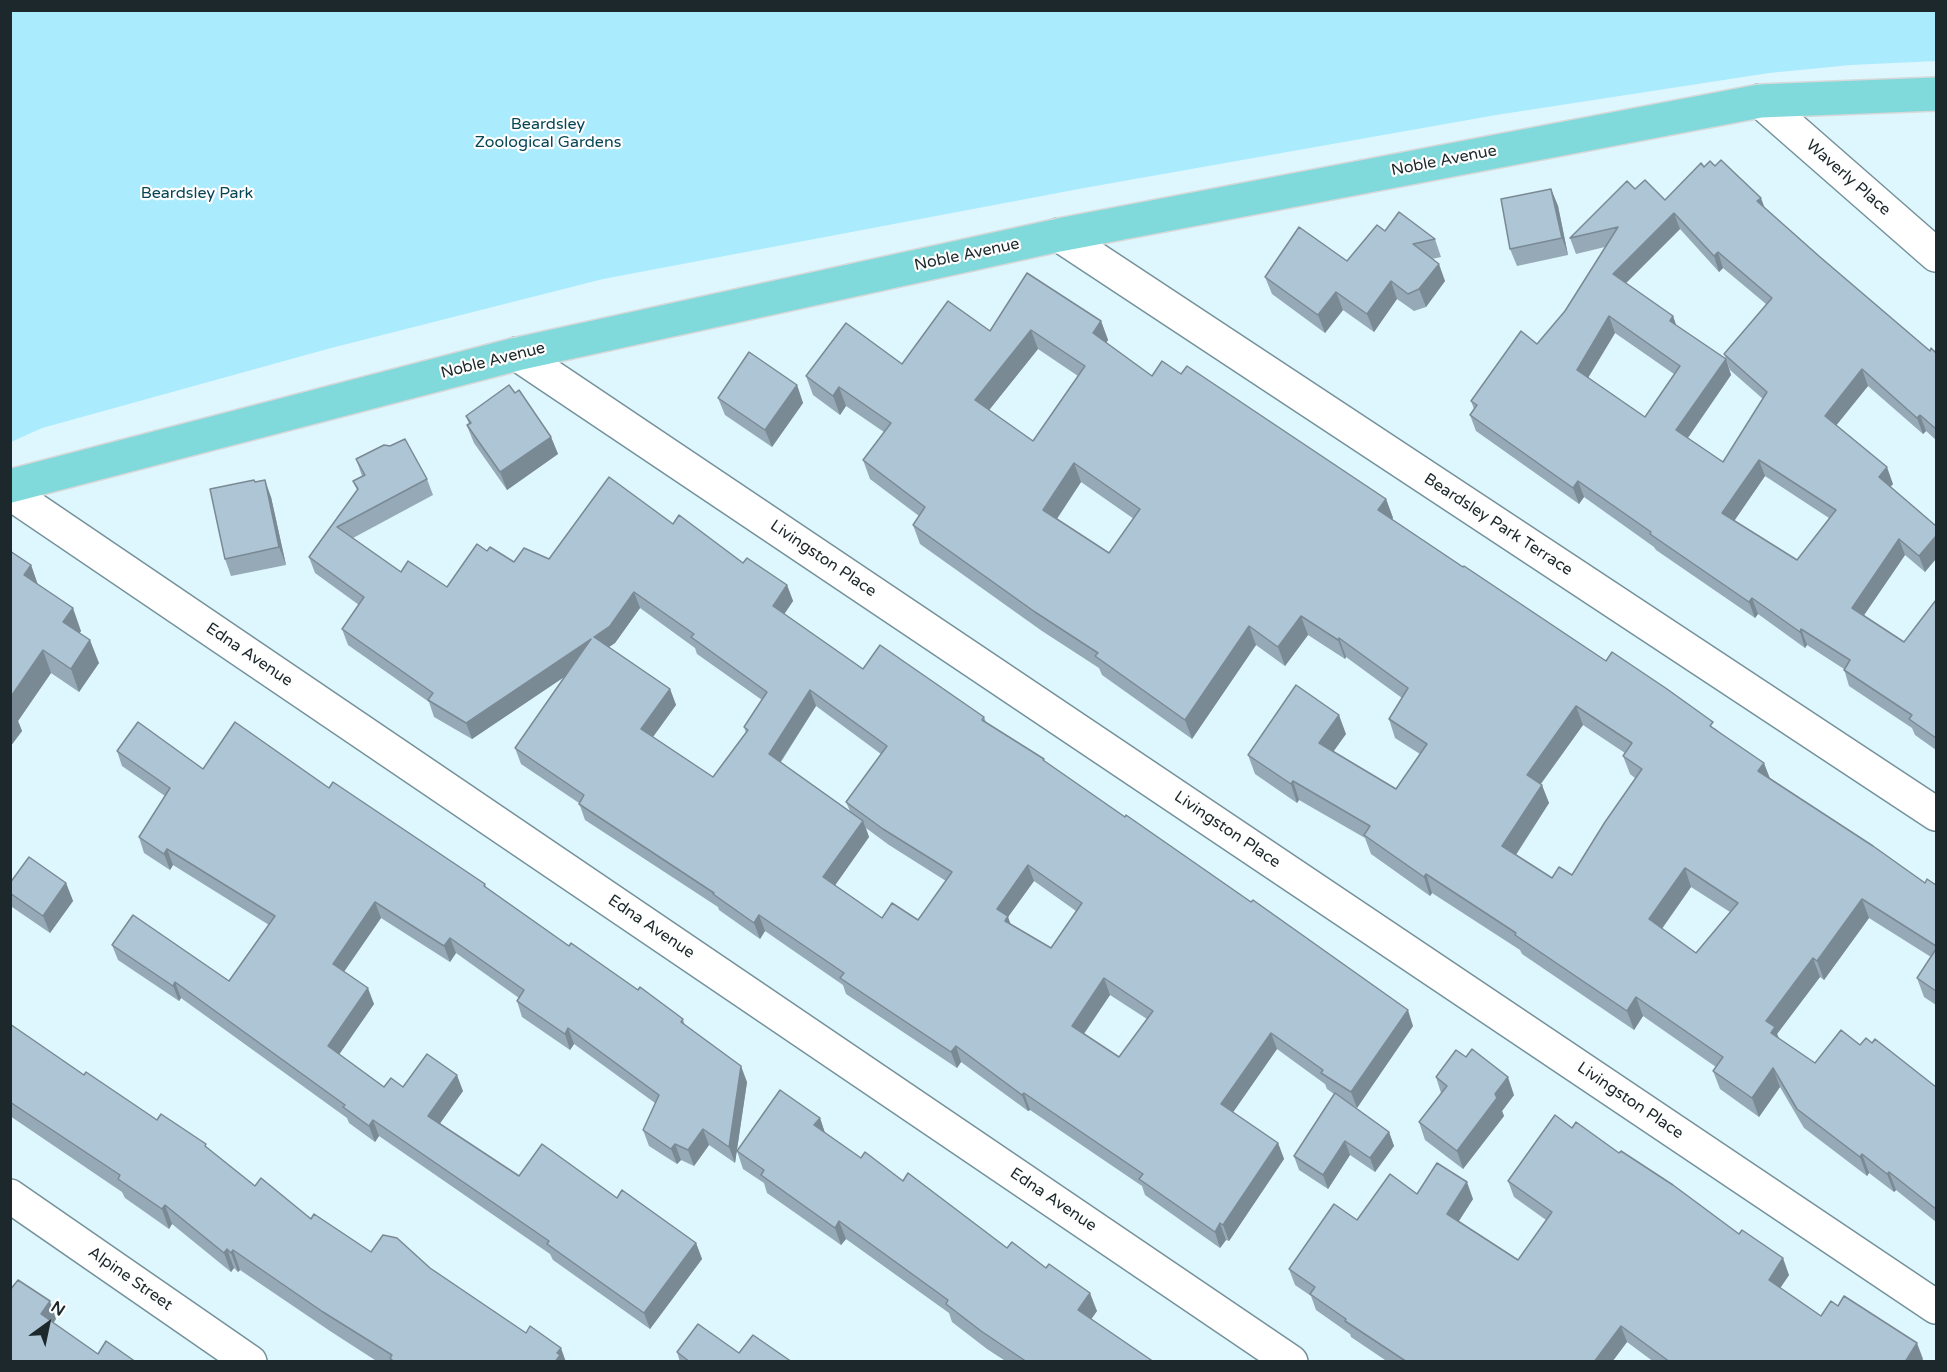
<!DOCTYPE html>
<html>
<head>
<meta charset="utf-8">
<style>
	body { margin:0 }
	#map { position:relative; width:1947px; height:1372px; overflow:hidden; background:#def6fd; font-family:"Varela Round",sans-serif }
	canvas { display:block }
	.frame { position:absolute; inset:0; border:12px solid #1c282b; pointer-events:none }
	.north { position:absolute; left:18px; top:1294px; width:60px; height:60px; -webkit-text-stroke:4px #fefefe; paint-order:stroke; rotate:33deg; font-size:16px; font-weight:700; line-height:24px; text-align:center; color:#1c282b }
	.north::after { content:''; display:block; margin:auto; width:21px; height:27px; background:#1c282b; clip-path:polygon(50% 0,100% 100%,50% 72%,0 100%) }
</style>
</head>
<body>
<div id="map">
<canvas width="1947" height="1372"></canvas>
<div class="frame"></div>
<div class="north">N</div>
</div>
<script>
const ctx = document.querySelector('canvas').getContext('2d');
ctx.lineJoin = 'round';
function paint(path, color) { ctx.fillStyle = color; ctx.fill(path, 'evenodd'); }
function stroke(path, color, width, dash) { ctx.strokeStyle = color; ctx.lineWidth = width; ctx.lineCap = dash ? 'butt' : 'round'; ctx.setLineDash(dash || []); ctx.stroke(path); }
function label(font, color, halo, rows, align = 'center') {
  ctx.font = font + ' "Varela Round",sans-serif'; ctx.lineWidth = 4.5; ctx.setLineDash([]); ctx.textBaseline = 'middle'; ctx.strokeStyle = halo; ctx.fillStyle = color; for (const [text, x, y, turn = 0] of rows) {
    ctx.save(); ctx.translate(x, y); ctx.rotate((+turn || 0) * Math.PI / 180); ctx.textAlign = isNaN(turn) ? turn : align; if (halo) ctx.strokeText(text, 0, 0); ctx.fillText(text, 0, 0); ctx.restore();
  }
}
const green = new Path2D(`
	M11,10H1936V61L1851,65L1769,73L1496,115L1084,188L603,279L331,348L42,428L11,442Z`);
const minor = new Path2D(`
	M1760,101L1936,255
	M1059,235L1936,814
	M517,354L1936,1307
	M10,493L1291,1362
	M10,1196L250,1362`);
const major = new Path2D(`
	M10,486L517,354L1059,235L1760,101L1936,94`);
const wall = new Path2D(`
	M1715,166L1765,208L1820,257L1930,351L1936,353V440L1926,431L1923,434L1868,386L1836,425L1893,484L1890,487L1936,526L1925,572L1905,555L1864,615L1904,642L1936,600V750L1915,735L1912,728L1849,686L1844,669L1807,645L1805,648L1758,614L1755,618L1656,550L1654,547L1584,497L1579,504L1476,431L1470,415L1474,409L1471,401L1537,344L1565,311L1605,247L1576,254L1570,238L1635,189L1665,200L1704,167ZM1680,229L1719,272L1723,268L1766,304L1724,354L1730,370L1763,399L1723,462L1688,438L1731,375L1726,359L1676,326L1673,316L1626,283ZM1615,333L1674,374L1645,417L1588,378ZM1765,476L1829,518L1797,560L1734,521Z
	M1551,189L1558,206L1568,255L1517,266L1510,249Z
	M1385,231L1435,239L1441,257L1432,259L1445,281L1426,307L1414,311L1397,299L1374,332L1343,310L1325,333L1272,294L1265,277L1347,261Z
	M1101,321L1108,340L1106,343L1152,376L1181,374L1386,499L1393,518L1392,519L1463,567L1606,661L1716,729L1770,778L1925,883L1936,885V1005L1924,997L1917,978L1931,957L1869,918L1824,980L1820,977L1777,1034L1779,1038L1815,1063L1860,1045L1936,1087V1222L1896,1190L1894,1192L1869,1173L1867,1176L1804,1128L1780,1087L1759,1117L1720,1089L1713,1071L1716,1067L1643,1016L1634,1030L1522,954L1520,950L1432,893L1430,896L1371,854L1365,838L1299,800L1297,803L1255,774L1248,755L1346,734L1333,751L1396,789L1420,754L1395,738L1389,719L1402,698L1346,657L1345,659L1308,635L1285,666L1256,645L1192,739L1102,675L1099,668L1042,631L920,544L913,525L919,516L870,479L863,460L884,432L846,406L840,415L813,395L806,376L902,364L990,331ZM1038,349L1078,376L1033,441L989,410ZM1081,482L1134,519L1109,553L1057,519ZM1583,725L1625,753L1623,756L1630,774L1635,778L1572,875L1552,878L1516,855L1549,803L1541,784ZM1691,887L1730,912L1696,953L1662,929Z
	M797,385L803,403L772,447L725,415L718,398Z
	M515,393L551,437L558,454L507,490L474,443L467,426L469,424L466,416Z
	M356,459L427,479L433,495L353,538L401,572L447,587L487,551L514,562L549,559L673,524L743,563L787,585L793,601L784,614L863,669L984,717L986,722L1045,762L1413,1026L1357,1108L1345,1101L1389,1132L1394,1146L1375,1172L1350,1155L1328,1189L1299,1170L1294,1156L1334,1094L1327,1089L1325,1084L1277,1049L1233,1112L1278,1143L1284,1159L1229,1241L1226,1240L1220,1248L1145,1195L1142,1186L1030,1110L1028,1111L961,1062L957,1068L846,994L843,985L765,931L760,939L719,910L718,907L585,820L579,803L521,764L515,748L564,677L472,739L434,717L429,702L348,645L342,629L359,605L315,573L309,557L357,490L353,481L362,476ZM640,608L695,648L697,654L762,700L744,727L746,733L713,777L653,737L676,705L670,689L609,647L615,643ZM816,706L881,754L846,802L850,811L781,762ZM866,828L889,845L946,881L918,920L882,918L835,885L869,837ZM1034,881L1076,911L1051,948L1010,924L1008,917ZM1110,995L1147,1019L1119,1057L1084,1034Z
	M255,482L271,497L286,565L231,576L225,559Z
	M31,565L38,585L81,631L79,633L99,663L79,692L51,673L18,721L22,731L10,747Z
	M117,751L203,769L329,788L485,884L486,887L569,946L683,1019L685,1026L747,1082L735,1163L709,1145L694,1166L681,1160L677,1164L649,1146L643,1130L655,1103L574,1044L570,1050L522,1017L517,1001L519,998L456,953L450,962L381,918L344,972L374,1004L339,1054L384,1087H403L463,1091L439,1124L519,1176L617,1198L696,1243L702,1259L650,1329L553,1260L550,1254L379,1136L375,1142L349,1123L347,1118L181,998L179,1001L118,960L112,945L229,981L269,925L173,865L170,870L144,853L139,837L165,796L122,766Z
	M10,883H66L73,901L50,933L12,907L10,902Z
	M10,1024L84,1075L157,1120L208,1149L255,1186L371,1252L430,1268L566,1362H378L330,1331L240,1270L238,1272L234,1268L231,1272L172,1224L169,1229L125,1198L122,1192L10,1116Z
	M1436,1077L1514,1095L1502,1111L1504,1116L1463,1169L1425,1140L1419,1122L1441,1093Z
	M820,1118L825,1133L861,1158L903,1181L1007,1248L1097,1311L1091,1319L1154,1362H1007L987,1349L952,1322L949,1313L846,1239L841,1245L767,1193L764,1183L743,1169L737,1151Z
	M1572,1128L1789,1275L1780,1288L1821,1316L1923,1359L1921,1362H1654L1627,1342L1612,1362H1388L1351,1337L1350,1334L1316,1310L1311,1296L1295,1285L1289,1269L1357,1220L1417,1194L1473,1199L1459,1221L1518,1260L1546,1220L1514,1197L1508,1181Z
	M677,1352L739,1353L792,1362H680Z`);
const shadedWall = new Path2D(`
	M1551,189L1558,206L1568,255L1562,238Z
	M1761,198L1767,214L1757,201Z
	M1674,213L1680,229L1619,290L1613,274Z
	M1718,252L1723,268L1719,272L1714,256Z
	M1439,264L1445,281L1426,307L1419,289Z
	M1391,281L1397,299L1374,332L1367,314Z
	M1336,292L1343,310L1325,333L1318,315Z
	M1609,316L1615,333L1583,386L1577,370Z
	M1673,316L1679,333L1670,321Z
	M1101,321L1108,340L1100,352L1093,333Z
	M1031,330L1038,349L982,419L975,400Z
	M1726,359L1731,375L1682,446L1676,430Z
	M1862,369L1868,386L1831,432L1825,416Z
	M797,385L803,403L772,447L765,430Z
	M839,387L846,406L840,415L833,396Z
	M1920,415L1926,431L1923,434L1917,418Z
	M551,437L558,454L507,490L500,472Z
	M1759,460L1765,476L1728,530L1722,513Z
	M1074,463L1081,482L1050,529L1043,510Z
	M1887,467L1893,484L1885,493L1879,477Z
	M265,480L271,497L286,565L279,547Z
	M1578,481L1584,497L1579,504L1573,488Z
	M1386,499L1393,518L1385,528L1378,510Z
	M1936,536V559L1925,572L1919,556Z
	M1899,539L1905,555L1858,624L1852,608Z
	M31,565L39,588L24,575Z
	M787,585L793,601L779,622L773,606Z
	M634,592L640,608L615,643L600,653L594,637Z
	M1752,598L1758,614L1755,618L1749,602Z
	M73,608L81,631L71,645L63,622Z
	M1301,616L1308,635L1285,666L1278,647Z
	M1249,626L1256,645L1192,739L1185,720Z
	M1801,629L1807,645L1805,648L1800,632Z
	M1339,638L1346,657L1345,659L1338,640Z
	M591,639L597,655L472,739L466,723Z
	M90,640L99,663L79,692L71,669Z
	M43,650L51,673L18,721L22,731L10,747V698Z
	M670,689L676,705L647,745L641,729Z
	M810,690L816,706L775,770L769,754Z
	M1576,706L1583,725L1534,793L1527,775Z
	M1339,715L1346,734L1326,762L1319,743Z
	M1764,763L1771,781L1758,771Z
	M1293,781L1299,800L1297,803L1291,784Z
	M1542,785L1549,803L1509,865L1502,846Z
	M863,821L869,837L829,894L823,877Z
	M167,849L173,865L170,870L164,854Z
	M1028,865L1034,881L1008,917L1014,933L997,909Z
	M1685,868L1691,887L1655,938L1649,919Z
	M1426,874L1432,893L1430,896L1424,877Z
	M66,883L73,901L50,933L43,916Z
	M1862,899L1869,918L1824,980L1817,961Z
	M375,902L381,918L338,980L333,964Z
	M759,915L765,931L760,939L754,923Z
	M450,938L456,953L450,962L444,946Z
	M1813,958L1820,977L1777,1034L1782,1046L1778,1052L1766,1021Z
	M1104,978L1110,995L1078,1042L1072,1026Z
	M175,982L181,998L179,1001L173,986Z
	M368,988L374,1004L334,1062L328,1046Z
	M1636,997L1643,1016L1634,1030L1627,1011Z
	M1408,1010L1413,1026L1357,1108L1351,1092Z
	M568,1028L574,1044L570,1050L565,1034Z
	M1271,1033L1277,1049L1227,1121L1221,1104Z
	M956,1046L961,1062L957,1068L951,1052Z
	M741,1066L747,1082L735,1163L729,1147Z
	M1773,1068L1780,1087L1759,1117L1752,1098Z
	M457,1075L463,1091L434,1132L428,1116Z
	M1508,1077L1514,1095L1502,1111L1504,1116L1463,1169L1457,1151L1495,1094Z
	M1024,1093L1030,1110L1028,1111L1022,1095Z
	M820,1118L826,1136L814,1125Z
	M373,1120L379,1136L375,1142L369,1126Z
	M703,1129L709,1145L694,1166L688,1150Z
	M1389,1132L1394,1146L1375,1172L1370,1158Z
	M1345,1141L1350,1155L1328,1189L1323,1175Z
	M1278,1143L1284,1159L1229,1241L1223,1225Z
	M675,1144L681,1160L677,1164L671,1149Z
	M1862,1154L1869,1173L1867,1176L1860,1157Z
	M1889,1172L1896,1190L1894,1192L1887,1174Z
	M1467,1182L1473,1199L1453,1230L1447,1214Z
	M165,1205L172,1224L169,1229L162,1209Z
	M839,1221L846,1239L841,1245L835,1228Z
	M1220,1223L1226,1240L1220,1248L1215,1232Z
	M696,1243L702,1259L650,1329L644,1313Z
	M227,1249L234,1268L231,1272L224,1253Z
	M233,1250L240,1270L238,1272L231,1253Z
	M1783,1258L1789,1275L1775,1296L1769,1280Z
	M1090,1293L1097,1311L1085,1328L1078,1310Z
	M50,1301L56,1319L48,1332L41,1314Z
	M1621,1326L1627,1342L1612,1362H1594Z
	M1917,1343L1923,1359L1921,1362H1905Z
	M561,1348L566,1362H555L557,1353Z`);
const building = new Path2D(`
	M1721,160L1761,198L1757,201L1820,257L1930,351L1931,348L1936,353V429L1920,415L1917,418L1862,369L1825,416L1887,467L1879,477L1936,526V536L1919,556L1899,539L1852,608L1904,642L1936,600V738L1909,719L1912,715L1844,670L1850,660L1801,629L1800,632L1752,598L1749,602L1650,534L1651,532L1578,481L1573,488L1470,415L1477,405L1471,401L1521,331L1537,344L1565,311L1618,227L1570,238L1627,181L1635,189L1645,180L1665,200L1701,163L1704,167L1710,161L1715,166ZM1674,213L1714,256L1718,252L1772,298L1724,354L1767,392L1723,462L1676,430L1726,359L1670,321L1673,316L1613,274ZM1609,316L1680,366L1645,417L1577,370ZM1759,460L1836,510L1797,560L1722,513Z
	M1551,189L1562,238L1510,249L1501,199Z
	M1399,212L1435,239L1413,244L1439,264L1419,289L1408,294L1391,281L1367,314L1336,292L1318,315L1265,277L1299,227L1347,261L1377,225L1385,231Z
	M1027,273L1101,321L1093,333L1152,376L1162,361L1181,374L1187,366L1386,499L1378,510L1463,567L1464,566L1606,661L1612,652L1667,689L1713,722L1710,726L1764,763L1758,771L1873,846L1925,883L1927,879L1936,885V946L1862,899L1817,961L1813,958L1766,1021L1775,1027L1771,1033L1815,1063L1841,1030L1860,1045L1866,1038L1872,1043L1875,1039L1936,1087V1209L1889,1172L1887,1174L1862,1154L1860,1157L1797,1109L1773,1068L1752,1098L1713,1071L1723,1057L1636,997L1627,1011L1515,935L1516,933L1426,874L1424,877L1364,835L1370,826L1293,781L1291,784L1248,755L1296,685L1339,715L1319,743L1396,789L1427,744L1389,719L1408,688L1339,638L1338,640L1301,616L1278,647L1249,626L1185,720L1095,656L1098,653L1035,612L913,525L925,507L863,460L891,423L839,387L833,396L806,376L846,323L902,364L948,301L990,331ZM1031,330L1085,366L1033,441L975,400ZM1074,463L1140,509L1109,553L1043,510ZM1576,706L1632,743L1623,756L1642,769L1605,822L1572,875L1559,867L1552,878L1502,846L1542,785L1527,775ZM1685,868L1738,903L1696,953L1649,919Z
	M749,352L797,385L765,430L718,398Z
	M509,385L515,393L519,390L551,437L500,472L467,425L471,423L466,416Z
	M405,439L427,479L337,527L401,572L408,561L447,587L477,544L487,551L490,547L514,562L524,548L549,559L609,477L673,524L679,515L743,563L747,558L787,585L773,606L863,669L880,645L984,717L982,720L1044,759L1043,760L1125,817L1126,815L1251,902L1253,900L1408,1010L1351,1092L1321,1073L1323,1070L1271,1033L1221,1104L1278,1143L1223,1225L1220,1223L1215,1232L1139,1179L1143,1174L1024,1093L1022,1095L956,1046L951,1052L840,978L844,973L759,915L754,923L713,894L714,893L579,804L584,795L515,748L591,639L466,723L428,700L433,693L342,629L364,597L309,557L358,489L353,481L365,475L356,459L384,445L390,446ZM634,592L694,634L691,637L767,692L744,727L748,730L713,777L641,729L670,689L594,637L610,626ZM810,690L887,746L846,802L883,829L952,872L918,920L892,903L882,918L823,877L863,821L769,754ZM1028,865L1082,903L1051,948L1005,921L1008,916L997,909ZM1104,978L1153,1011L1119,1057L1072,1026Z
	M254,480L255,482L265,480L279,547L225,559L210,489Z
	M10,551L31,565L24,575L73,608L63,622L90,640L71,669L43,650L10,698Z
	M138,722L203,769L235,722L329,788L333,782L485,884L484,886L569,946L571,943L638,990L640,987L683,1019L681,1022L741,1066L729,1147L703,1129L688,1150L675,1144L671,1149L643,1130L659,1095L568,1028L565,1034L517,1001L524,990L450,938L444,946L375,902L333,964L368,988L328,1046L384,1087L391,1078L403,1087L427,1054L457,1075L428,1116L519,1176L542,1144L617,1198L622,1190L696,1243L644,1313L547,1244L549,1241L373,1120L369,1126L343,1107L345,1105L175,982L173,986L112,945L133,915L229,981L275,916L167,849L164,854L139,837L170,788L117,751Z
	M29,857L66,883L43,916L10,893V883Z
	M1936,949V991L1917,978Z
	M10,1024L84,1075L86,1072L157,1120L161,1114L206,1144L205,1146L255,1186L261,1178L311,1219L314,1214L371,1252L383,1235L397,1238L430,1268L526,1333L530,1326L561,1348L557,1353L560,1355L555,1362H394L390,1358L392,1355L323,1312L233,1250L231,1253L227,1249L224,1253L165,1205L162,1209L118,1179L120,1175L10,1102Z
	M1472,1049L1508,1077L1495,1094L1497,1098L1457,1151L1419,1122L1447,1086L1436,1077L1456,1050L1466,1057Z
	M780,1090L820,1118L814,1125L861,1158L865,1152L903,1181L908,1173L1007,1248L1012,1242L1046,1268L1049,1264L1090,1293L1078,1310L1154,1362H1027L981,1331L946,1304L948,1300L839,1221L835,1228L761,1175L764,1170L737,1151Z
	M1335,1093L1389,1132L1370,1158L1345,1141L1323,1175L1294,1156Z
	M1555,1115L1572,1128L1576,1122L1619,1153L1621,1151L1673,1185L1739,1234L1742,1230L1783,1258L1769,1280L1821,1316L1831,1301L1838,1306L1844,1296L1917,1343L1905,1362H1670L1621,1326L1594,1362H1407L1345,1321L1346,1319L1310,1294L1315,1287L1289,1269L1334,1204L1357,1220L1390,1174L1417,1194L1437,1163L1467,1182L1447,1214L1518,1260L1552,1212L1508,1181Z
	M18,1280L50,1301L41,1314L98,1354L106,1341L136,1362H10V1290Z
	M698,1324L739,1353L753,1335L792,1362H690L677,1352Z`);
const parkNames = [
	["Beardsley",548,125],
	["Zoological Gardens",548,143],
	["Beardsley Park",197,194]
];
const streetNames = [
	["Noble Avenue",1444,161,-11],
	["Waverly Place",1848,178,41],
	["Noble Avenue",967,255,-12],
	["Noble Avenue",493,361,-14],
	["Beardsley Park Terrace",1498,525,33],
	["Livingston Place",823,559,34],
	["Edna Avenue",249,655,34],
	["Livingston Place",1227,830,34],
	["Edna Avenue",651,927,34],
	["Livingston Place",1630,1101,34],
	["Edna Avenue",1053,1200,34],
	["Alpine Street",130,1279,35]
];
paint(green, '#aaebfe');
stroke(minor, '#75919a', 36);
stroke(major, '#d6d8d9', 36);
stroke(minor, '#fff', 33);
stroke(major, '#80d9db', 33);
paint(wall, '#96a9b7');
paint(shadedWall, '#7a8a95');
paint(building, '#aec5d5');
stroke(building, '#7a8a95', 1.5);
label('16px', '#074755', '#fefefe', parkNames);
label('16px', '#1c282b', '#fefefe', streetNames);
</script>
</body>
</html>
